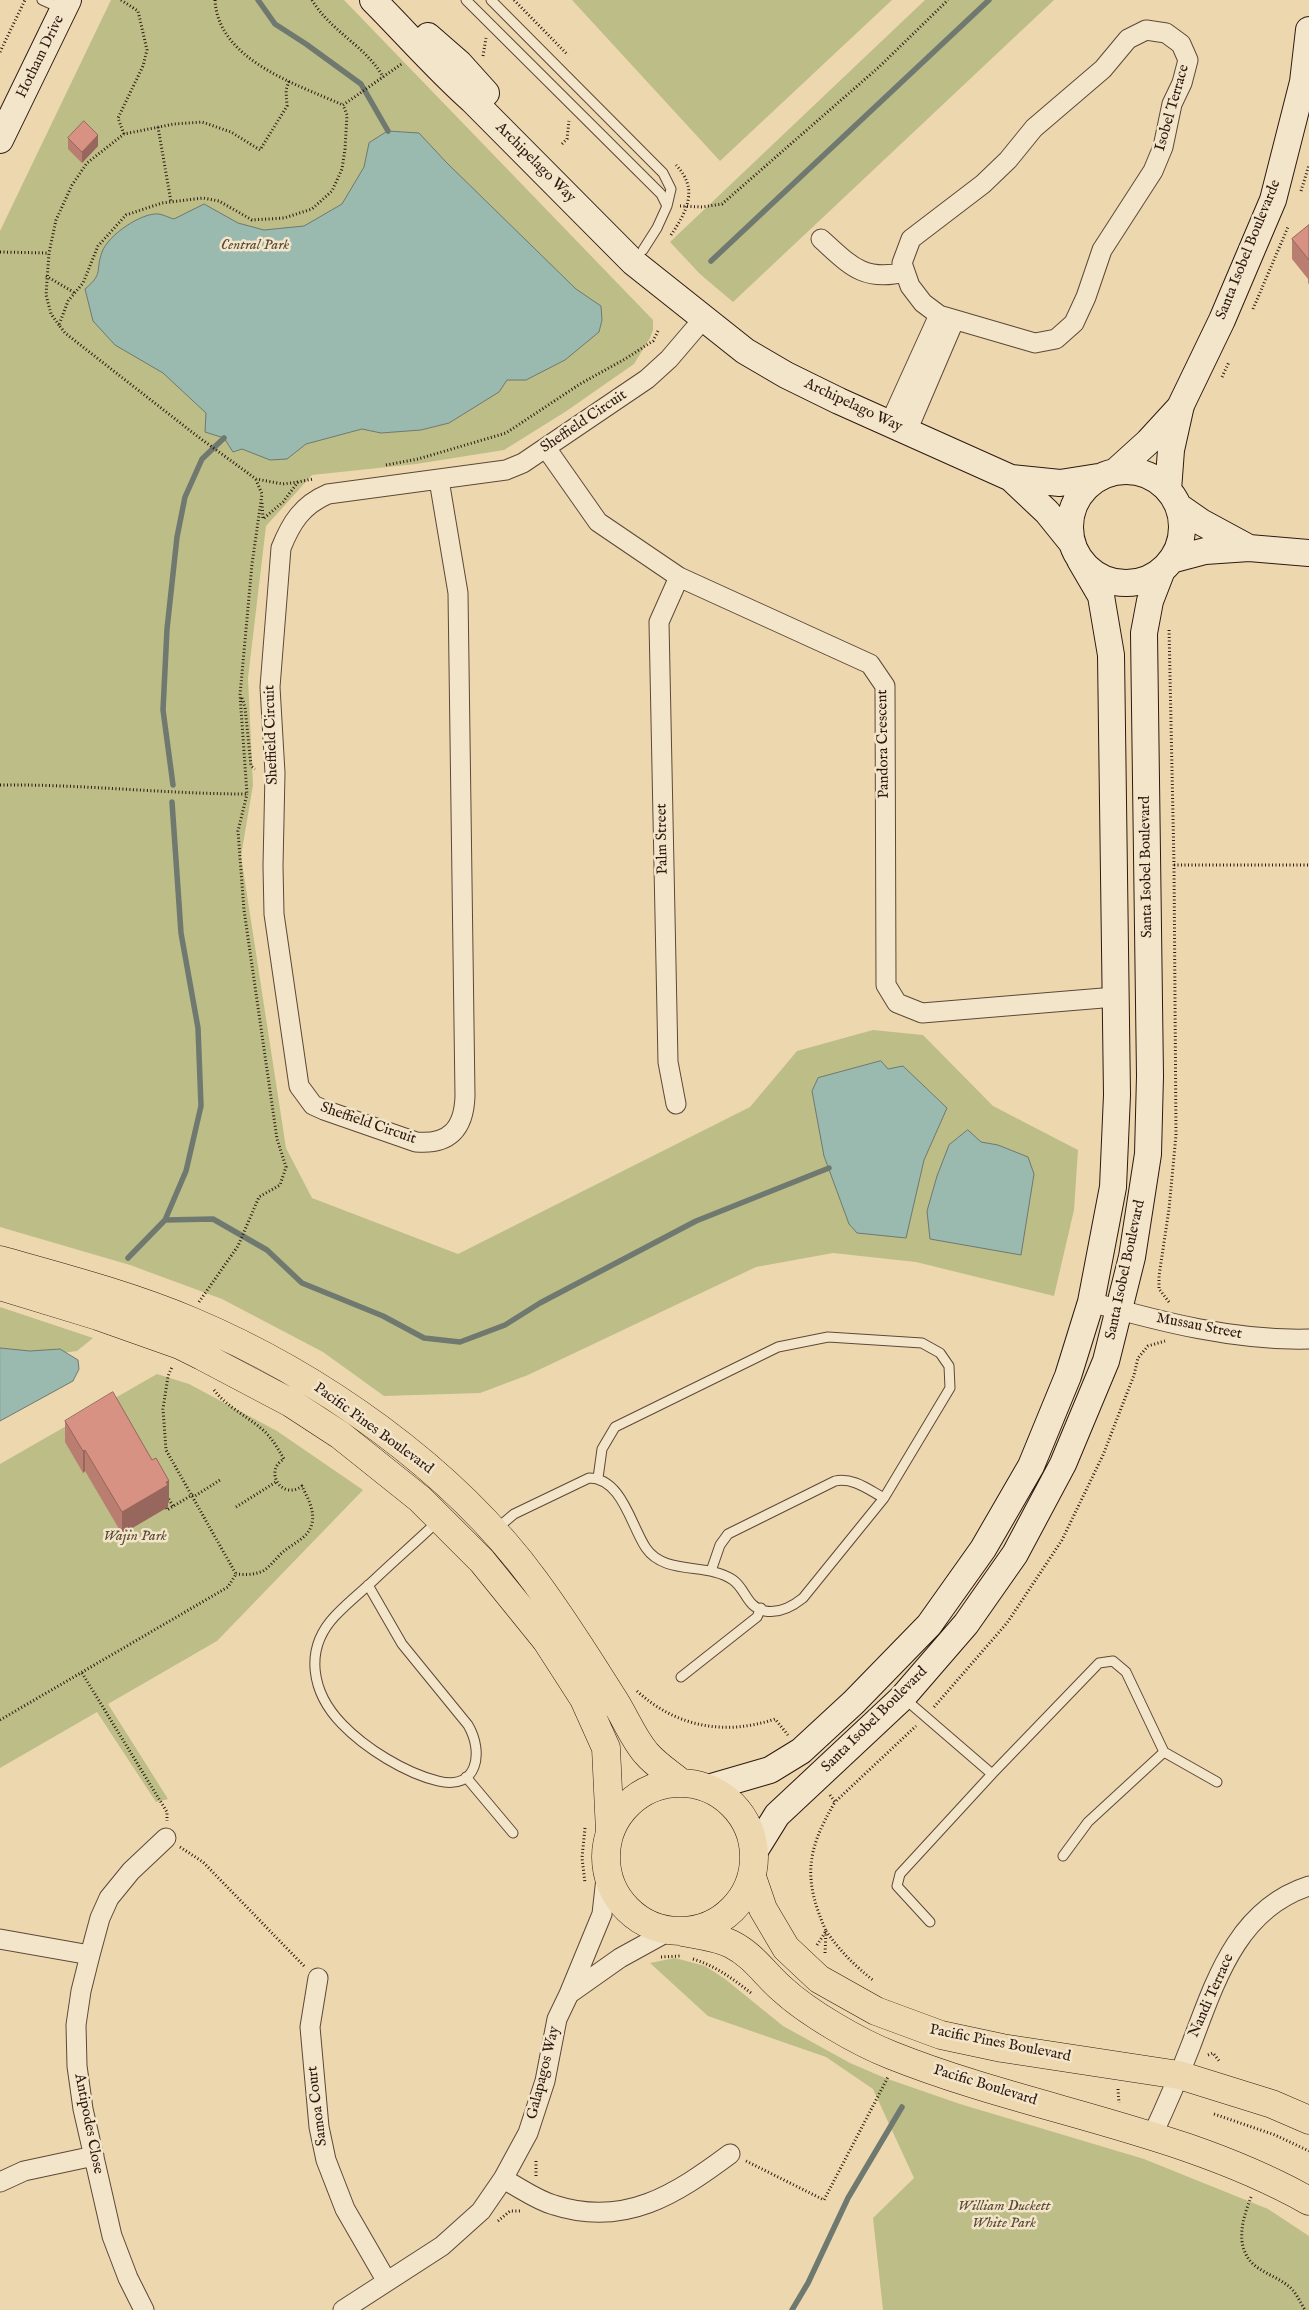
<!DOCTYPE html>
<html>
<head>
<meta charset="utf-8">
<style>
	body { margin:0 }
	canvas { display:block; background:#edd7ae }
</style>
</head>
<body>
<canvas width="1309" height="2310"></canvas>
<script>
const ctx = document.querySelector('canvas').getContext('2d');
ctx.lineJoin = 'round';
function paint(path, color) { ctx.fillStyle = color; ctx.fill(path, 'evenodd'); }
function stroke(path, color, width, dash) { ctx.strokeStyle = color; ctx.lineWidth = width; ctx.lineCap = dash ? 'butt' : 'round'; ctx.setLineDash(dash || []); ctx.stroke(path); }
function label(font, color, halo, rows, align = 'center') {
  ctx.font = font + ' "IM FELL English",serif'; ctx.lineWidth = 5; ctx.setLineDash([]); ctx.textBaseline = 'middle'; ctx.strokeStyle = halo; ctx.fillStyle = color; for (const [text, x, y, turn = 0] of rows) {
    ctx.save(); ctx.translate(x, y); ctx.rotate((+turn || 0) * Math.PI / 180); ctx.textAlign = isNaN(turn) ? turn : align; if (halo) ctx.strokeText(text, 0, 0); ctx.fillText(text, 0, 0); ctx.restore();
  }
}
const green = new Path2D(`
	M111,0H344L653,320V330L650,338L634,364L565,412L504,450L416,464L312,475L266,526L248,678L253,785L241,856L286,1148L312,1198L458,1254L750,1107L797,1051L873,1030L923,1035L993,1106L1078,1150L1074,1210L1054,1296L916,1262L833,1253L756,1267L528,1375L480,1393L384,1396L323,1352L222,1299L130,1265L0,1227V231Z
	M572,0H892L720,161Z
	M925,0H1054L733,302L700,274L670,242Z
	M0,1307L93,1338L77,1351L16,1359L0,1357Z
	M157,1374L189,1384L277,1431L363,1490L217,1641L108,1704L168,1799L156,1802L97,1712L0,1768V1464Z
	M675,1958L705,1966L725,1979L783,2026L850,2063L885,2078L960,2104L1144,2159L1268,2209L1309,2236V2310H883L873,2218L914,2178L873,2089L826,2057L708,2016L650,1963Z`);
const water = new Path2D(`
	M388,131L419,133L446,162L576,289L601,306L602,320L599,332L565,360L526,380H507L499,392L449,423L421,430L381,433L362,429L306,444L287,459L270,460L242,449L233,452L224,438L205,432L206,413L163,373L115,345L93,321L85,289C104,273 95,271 102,252C108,235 142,212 159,214C164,215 170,218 174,219L204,204L238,223L264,230L304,226L342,204L364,167L369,143Z
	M881,1061L888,1069L903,1066L947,1108L924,1160L906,1238L857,1233L849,1224L824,1156L812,1091L818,1078Z
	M968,1130L981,1142L998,1145L1028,1157L1034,1174L1021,1255L930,1239L927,1211L937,1176L949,1145Z
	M0,1348L30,1351L60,1349L78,1360L79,1369L73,1381L0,1421Z`);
const stream = new Path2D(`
	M258,0L275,24L306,44L361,84L388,131
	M711,261L989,0
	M173,785L163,710L167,629L177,537L185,497L202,459L224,438
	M165,1220L213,1219L267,1250L302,1283L383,1316L424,1338L460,1342L505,1325L540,1303L696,1221L829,1168
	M128,1258L165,1220L186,1171L201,1106L198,1028L181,933L172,802
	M792,2310L808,2283L848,2198L902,2107`);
const path = new Path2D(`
	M121,0L138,11L147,50L143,66L118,118L124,134
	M215,0C218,60 296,84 343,105
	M312,0C330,31 367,47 383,77
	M514,0L568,55
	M0,52L25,0
	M483,56L486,38
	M158,127L171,202
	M562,144L567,139L569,121
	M1301,191L1309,165
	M680,206L702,207L722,204L879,67L948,0
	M671,235C687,211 699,189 676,165
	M0,252L49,253
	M46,276L75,293
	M1253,309L1288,227
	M59,325L51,314L46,295L49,253L56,220L72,185L87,163L124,134L174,124L202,122L231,132L260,150L287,106L286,90L289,81
	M1222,377L1229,362
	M386,465L418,459L506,433L580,384L625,359L653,341L659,329
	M298,482L283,484L256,479L197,436L65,333L59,325L68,301L83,283L98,246L126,215L162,203L203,198L219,201L252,220L284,218L312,209L332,191L342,169L345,149L347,115L343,105L403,63
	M262,503L263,519L283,502L298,482L313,479
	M242,698L245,707L251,766L255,769
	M0,785C82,784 165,794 247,794L240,695L252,564L262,494L256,480
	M1174,865H1309
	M199,1302L238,1246L259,1197L280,1185L286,1167L277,1139L244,910L238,831L247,794
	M1169,1302L1159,1289V1276L1169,1209L1176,1135L1174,865L1169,628
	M214,1390C227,1407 247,1416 263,1430C272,1438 278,1449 284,1459C263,1471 282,1501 302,1486C307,1497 315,1510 312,1523C309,1538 293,1543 283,1552C276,1558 271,1566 263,1571C254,1575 245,1575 236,1574
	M167,1496L173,1506
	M236,1507L276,1482
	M166,1508L167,1510L192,1495L195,1496L220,1480
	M82,1673L167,1812V1821
	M637,1691C676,1727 725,1736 775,1719L788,1735
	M934,1707L1007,1623L1062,1540L1103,1455L1134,1375L1138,1358L1148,1346L1165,1341
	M0,1720L228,1587L236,1574L166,1450L163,1409L168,1376L172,1367
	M830,1795L835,1802L916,1726
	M585,1828L582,1858L585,1883
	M180,1847L203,1862L305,1967
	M826,1931C840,1951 855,1966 874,1981
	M817,1945L826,1931C803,1879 806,1851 835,1802
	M825,1953L826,1932
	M661,1957L680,1956
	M693,1959C716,1966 733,1979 751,1993
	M1208,2055L1213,2053L1220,2062
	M1118,2089L1119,2103
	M1214,2114L1275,2135L1309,2151
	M536,2161V2177
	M746,2161L824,2200L888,2077
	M1251,2197C1243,2218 1234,2245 1253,2264C1263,2273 1277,2277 1287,2285C1295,2290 1300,2302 1305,2310
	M498,2221L510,2211H521`);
const lane = new Path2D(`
	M42,0L62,9
	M466,0L661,194L667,206L657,228L643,250
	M491,0L663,173L671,189L667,206
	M495,1530L514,1514L589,1478C622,1478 631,1526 646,1548C665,1576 708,1562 733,1580C746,1589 746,1607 765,1611C780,1614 793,1606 803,1598L884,1498L950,1388L949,1366L940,1353L922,1343L828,1337L778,1347L615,1427L602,1449L598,1478
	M711,1571L720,1545L728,1534L835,1481C853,1477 869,1490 884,1498
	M368,1585L402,1644L468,1725C484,1752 478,1791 438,1781C405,1773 365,1748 342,1724C312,1693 303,1650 335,1616C347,1603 361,1592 374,1580C395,1560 417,1541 438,1521
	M681,1677L757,1617L761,1608
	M905,1699L992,1774
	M1164,1752L1217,1782
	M466,1777L513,1833
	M930,1922L897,1886L900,1874L992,1774L1099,1663L1113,1661L1126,1672L1164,1752L1088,1822L1063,1856`);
const street = new Path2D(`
	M1146,30L1166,33L1181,44L1188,60L1182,83L1172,104L1163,147L1153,171L1102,250L1086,297L1074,323L1056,339L1035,343L939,315L923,303L910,286L902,263L911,239L983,184L1008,160L1034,128L1103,69L1128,39Z
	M821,239C850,265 863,282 905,272
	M890,423L939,315
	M907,431L954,321
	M546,448L598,522L679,577L870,664L885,686L886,985L897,1003L922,1013L1115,997
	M439,480L458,593L465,1096C464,1129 449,1145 416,1142L324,1110L313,1105L299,1086L274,914L273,866L275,773L270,687L281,548C291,523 302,505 328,494L506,470L523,463L647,379L669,359L704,318
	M676,1104L668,1062L659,622L679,577
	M1091,1302C1161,1322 1236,1341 1309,1339
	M0,1939L90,1955
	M318,1978L310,2027L319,2127L326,2160L345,2209L386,2280
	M569,1994L620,1958L669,1931
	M1152,2136C1166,2106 1179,2076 1191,2045C1215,1982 1237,1909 1309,1886
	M503,2179C519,2187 536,2200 554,2205C625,2228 676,2194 730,2154
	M0,2182L24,2171L94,2156
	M144,2310L128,2278L112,2236L83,2109L77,2066L76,2025L81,1991L90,1955L100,1918L109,1898L131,1871L166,1838
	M343,2310L442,2246L481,2211L503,2179L528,2133L545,2081L557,2019L569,1994L602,1914L607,1869`);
const secondary = new Path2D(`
	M373,0C406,33 437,69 472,100L633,262L745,351L786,375L839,401L1011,478L1047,512L1072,543
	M428,36L459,63L486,93
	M0,140L68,0
	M1116,471L1148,442L1181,406
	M1070 527a56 56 0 1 1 112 0a56 56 0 1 1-112 0Z
	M1011,478L1060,483L1098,477
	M1168,490L1171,450L1181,405L1222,320L1273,200L1303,82L1309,30
	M1178,506L1201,522L1249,548
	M1171,560L1205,551L1249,548L1309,553
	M708,1788L770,1770L801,1751L854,1702L929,1625L983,1549L1031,1466L1068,1376L1091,1302L1113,1187L1117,1095L1111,655L1101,596L1080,560
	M754,1852L777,1815L902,1698L966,1624L1015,1554L1063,1464L1106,1361L1132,1257L1148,1154L1150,1076L1144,633L1150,601L1162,570`);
const primary = new Path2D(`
	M0,1260C64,1278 129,1295 191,1321C319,1375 452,1468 535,1581C563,1619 589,1660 614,1700C625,1717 633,1738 646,1753C655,1764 669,1773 680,1782
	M0,1286L98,1316L180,1345L202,1356L291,1403L340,1435L420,1499L482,1561L546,1640L584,1699L606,1748L610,1832
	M606 1857a74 74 0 1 1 148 0a74 74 0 1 1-148 0Z
	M752,1877L763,1909L786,1948L819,1979L876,2011L941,2035L1002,2048L1179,2075L1272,2104L1309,2120
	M683,1932C698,1935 717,1937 731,1944C753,1955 764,1973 782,1989C808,2013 858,2042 891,2055C1028,2110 1179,2128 1309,2201`);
const wall = new Path2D(`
	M68,138L98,146L82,163L68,149Z
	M1309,225V284L1308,283V279L1292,259V239Z
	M65,1421L169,1502L168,1503V1507L122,1534L85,1471L83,1473L65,1442Z`);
const shadedWall = new Path2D(`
	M98,135V146L82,163V152Z
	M85,1450V1471L83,1473V1451Z
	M169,1481V1502L168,1503V1507L122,1534V1512Z`);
const building = new Path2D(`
	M84,121L98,135L82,152L68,138Z
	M1309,225V260L1292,239Z
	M113,1392L152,1460L156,1458L169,1481L166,1482L168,1485L122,1512L85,1450L83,1451L65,1421Z`);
const streetNames = [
	["Hotham Drive",41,57,-64],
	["Isobel Terrace",1173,108,-74],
	["Archipelago Way",535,163,45],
	["Santa Isobel Boulevarde",1249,250,-68],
	["Archipelago Way",853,406,25],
	["Sheffield Circuit",584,422,-34],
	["Sheffield Circuit",272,735,-92],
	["Pandora Crescent",884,744,-91],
	["Palm Street",663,839,-91],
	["Santa Isobel Boulevard",1147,867,-91],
	["Sheffield Circuit",368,1124,19],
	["Santa Isobel Boulevard",1126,1270,-78],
	["Mussau Street",1199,1327,11],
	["Pacific Pines Boulevard",373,1429,36],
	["Santa Isobel Boulevard",875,1720,-45],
	["Nandi Terrace",1212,1996,-66],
	["Pacific Pines Boulevard",1000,2044,11],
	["Galapagos Way",544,2073,-76],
	["Pacific Boulevard",985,2086,17],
	["Samoa Court",318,2106,-97],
	["Antipodes Close",88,2124,79]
];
const parkNames = [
	["Central Park",255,246],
	["Wajin Park",135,1537],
	["William Duckett",1004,2207],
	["White Park",1004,2224]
];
paint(green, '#bdbd87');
paint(water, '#9ab9af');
stroke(water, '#6f7970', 1);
stroke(stream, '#6f7970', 5.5);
stroke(lane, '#5e4838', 11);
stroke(street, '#5e4838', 21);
stroke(secondary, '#2e1911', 28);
stroke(primary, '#2e1911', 29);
stroke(path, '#2e1911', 3, [1, 2.5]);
stroke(lane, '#f3e5ca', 9);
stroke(street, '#f3e5ca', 19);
stroke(secondary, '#f3e5ca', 26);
stroke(primary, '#edd7ae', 28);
paint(wall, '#ba7e71');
paint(shadedWall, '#97665c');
paint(building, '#d89283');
stroke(building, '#97665c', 1);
label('15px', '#2e1911', '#f3e5ca', streetNames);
label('italic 15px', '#594a34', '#f3e5ca', parkNames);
</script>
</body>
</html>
